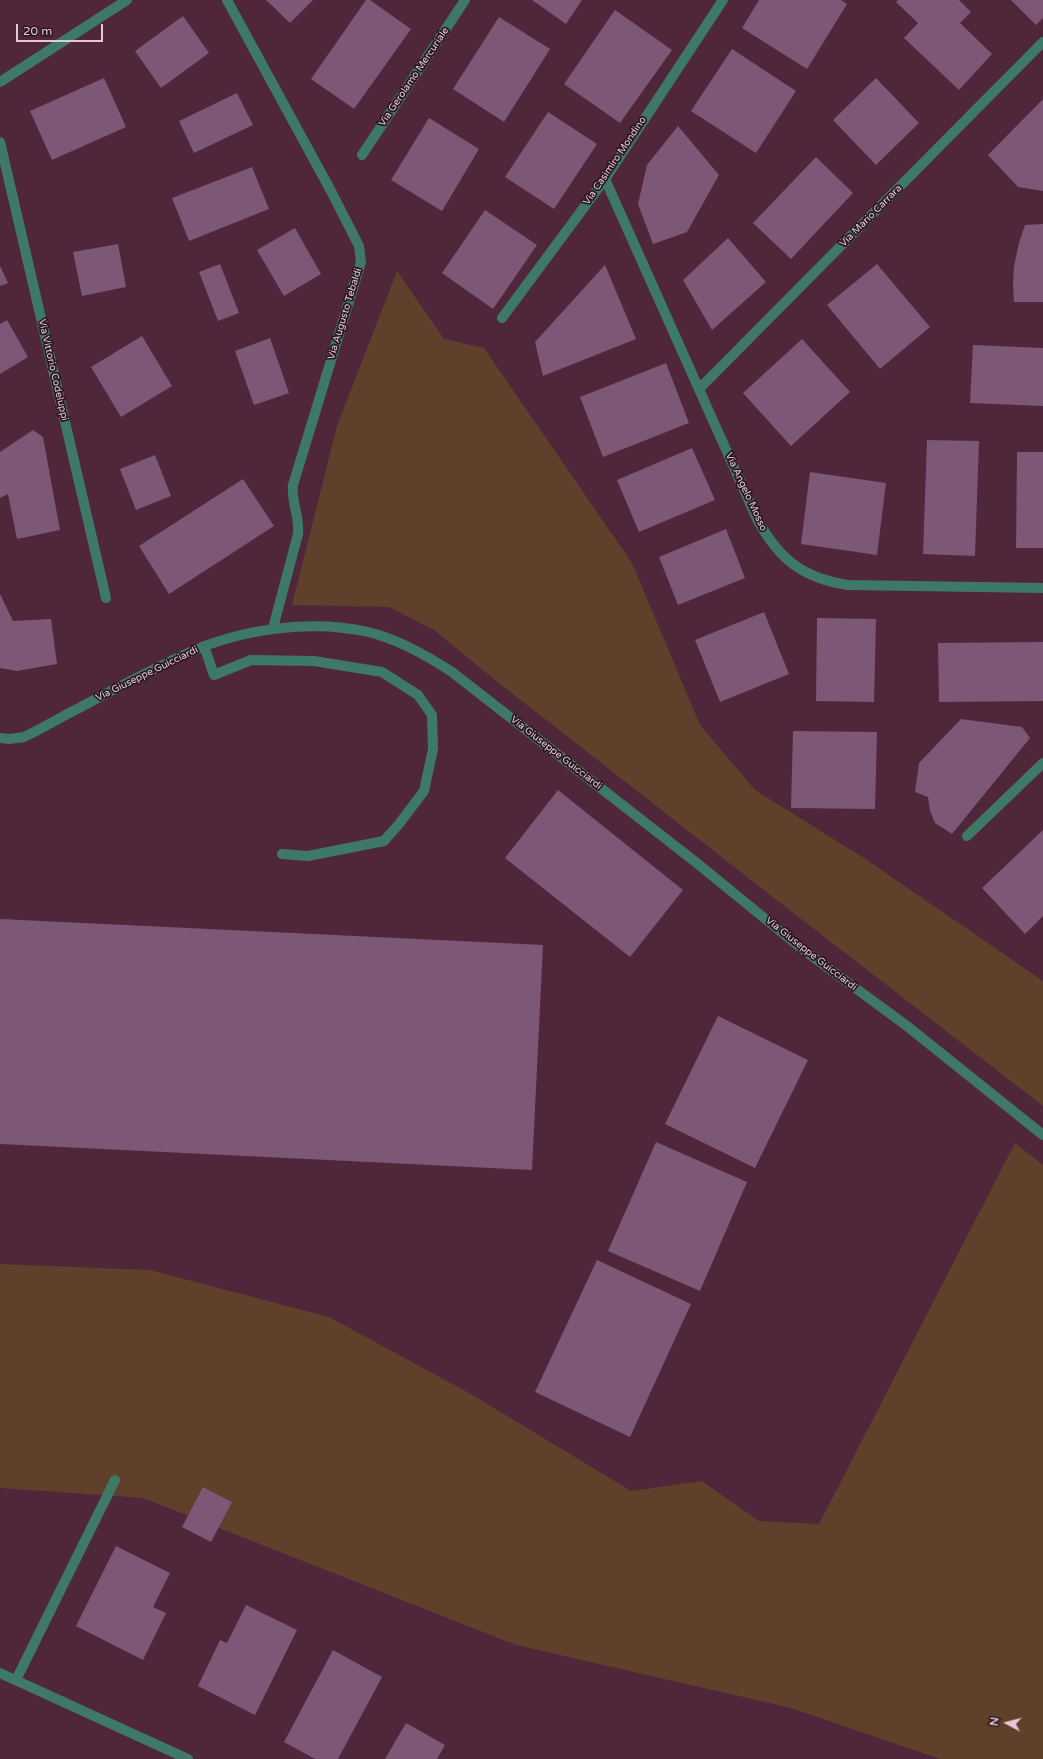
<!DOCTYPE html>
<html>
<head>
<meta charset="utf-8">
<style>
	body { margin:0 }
	#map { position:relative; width:1043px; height:1759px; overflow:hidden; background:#50263a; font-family:"Varela Round",sans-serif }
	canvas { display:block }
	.north { position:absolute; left:987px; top:1703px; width:40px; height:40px; -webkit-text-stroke:3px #2a171f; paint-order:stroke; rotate:277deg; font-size:11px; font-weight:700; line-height:16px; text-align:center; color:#e4c9d4 }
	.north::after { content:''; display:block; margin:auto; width:14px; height:18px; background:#e4c9d4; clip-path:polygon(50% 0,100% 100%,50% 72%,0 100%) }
	.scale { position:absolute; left:16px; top:24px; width:87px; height:18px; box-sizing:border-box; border:2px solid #e4c9d4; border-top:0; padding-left:5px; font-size:12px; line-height:14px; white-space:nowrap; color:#e4c9d4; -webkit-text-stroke:3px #2a171f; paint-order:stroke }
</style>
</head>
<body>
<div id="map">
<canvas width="1043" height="1759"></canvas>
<div class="north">N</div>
<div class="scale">20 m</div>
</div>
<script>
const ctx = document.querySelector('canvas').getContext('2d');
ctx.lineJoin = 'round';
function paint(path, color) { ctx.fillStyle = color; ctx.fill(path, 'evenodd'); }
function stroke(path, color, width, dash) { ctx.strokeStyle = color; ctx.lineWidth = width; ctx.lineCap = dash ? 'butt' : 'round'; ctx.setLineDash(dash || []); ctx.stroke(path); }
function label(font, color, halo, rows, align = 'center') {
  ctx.font = font + ' "Varela Round",sans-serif'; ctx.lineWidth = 3.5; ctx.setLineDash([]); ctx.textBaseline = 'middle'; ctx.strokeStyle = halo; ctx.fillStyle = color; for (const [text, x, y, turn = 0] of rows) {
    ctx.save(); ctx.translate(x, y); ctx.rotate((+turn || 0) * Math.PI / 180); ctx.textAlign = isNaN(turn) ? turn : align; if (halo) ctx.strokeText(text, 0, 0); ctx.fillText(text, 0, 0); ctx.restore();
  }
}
const green = new Path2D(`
	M397,271L444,339L484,348L632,563L700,725L755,790L864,858L1043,981V1106L774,898L495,680L434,630L389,607L292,605L337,426Z
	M1015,1143L1043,1165V1759H940L791,1708L516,1645L143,1498L0,1488V1264L150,1270L329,1317L471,1394L631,1491L702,1481L759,1521L819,1524Z`);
const building = new Path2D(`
	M266,0H313L290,23Z
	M366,0H370L411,29L354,109L311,79Z
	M532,0H582L566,24Z
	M759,0H841L847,4L807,69L742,28Z
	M898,0H959L971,12L960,23L992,54L959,90L904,38L918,23L896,2Z
	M1011,0H1043V18L1036,25Z
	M615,10L672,50L620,123L564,84Z
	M183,16L209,53L161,88L135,51Z
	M499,17L550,49L504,122L453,89Z
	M732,49L796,91L756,153L691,111Z
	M104,78L126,127L52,160L30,111Z
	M876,78L919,123L876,165L833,120Z
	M237,93L253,125L194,153L179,121Z
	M1043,99V191L1018,187L988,155Z
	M548,112L597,144L554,209L505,177Z
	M429,118L479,149L442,211L391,180Z
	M678,126L719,175L687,232L653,244L638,204L647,165Z
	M816,157L853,193L791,259L753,223Z
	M252,167L269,209L189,241L172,198Z
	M485,210L537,245L493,309L442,273Z
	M1043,224V302H1014L1013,284L1014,266L1019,243L1025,225Z
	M295,228L321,274L284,296L257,250Z
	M728,238L766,282L712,330L683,280Z
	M118,244L126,287L82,296L73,252Z
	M220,264L239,313L218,321L199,272Z
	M877,264L930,327L880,369L827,305Z
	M605,265L636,339L543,376L535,342Z
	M0,266L8,283L0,286Z
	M7,320L28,357L0,374V324Z
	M142,336L172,386L121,417L91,367Z
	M270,338L289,393L254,405L235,351Z
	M802,339L850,392L791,446L743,393Z
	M973,345L1043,348V406L970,403Z
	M666,363L689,423L603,457L580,397Z
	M33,430L43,437L60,530L17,539L8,494L0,498V452Z
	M927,440L979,441L975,556L923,554Z
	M692,448L715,500L639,532L617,480Z
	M1017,452H1043V548H1016Z
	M155,455L171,496L136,510L120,469Z
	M810,472L886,483L877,555L801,544Z
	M243,479L274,526L169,594L139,546Z
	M726,529L745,578L678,605L659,557Z
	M0,594L13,621L51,619L57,664L17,671L0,668Z
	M764,612L789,674L720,702L695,640Z
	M817,618L876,619L874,702L816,701Z
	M1043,642V701L939,702L938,643Z
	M961,719L1022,727L1030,738L952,834L935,823L930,811L928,797L915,792L919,763Z
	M793,731L877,732L875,809L791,808Z
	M558,790L683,890L630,957L505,858Z
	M1043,830V916L1025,934L982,888Z
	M0,919L543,945L532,1170L0,1144Z
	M718,1016L808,1060L755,1168L665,1124Z
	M656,1142L747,1182L700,1291L608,1251Z
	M597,1260L691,1304L630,1437L535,1392Z
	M203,1487L232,1502L211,1542L182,1527Z
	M116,1546L170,1573L153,1607L166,1613L143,1660L76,1626Z
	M246,1605L297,1630L255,1715L198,1686L220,1640L227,1643Z
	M333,1650L382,1677L338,1759H315L284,1742Z
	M406,1723L445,1745L437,1759H385Z`);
const minor = new Path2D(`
	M227,0L331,191L359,246L361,262L293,485C291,502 300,517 298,534L273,628
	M0,82L127,0
	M0,142L106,598
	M362,155L465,0
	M605,179L757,519C779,559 802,578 848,585L1043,588
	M502,318L605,179L723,0
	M699,389L1043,42
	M204,646L214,675L251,660L314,661L382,672L418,695L432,715L433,749L424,791L399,824L384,841L308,856L282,854
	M0,738L9,739L24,737C42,729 59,718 77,709C113,690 150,670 188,653C241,629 311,619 368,632C398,639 426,655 452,672L698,864L801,948L907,1026L1043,1135
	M967,836L1043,763
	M0,1673L188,1759
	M16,1680L115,1480`);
const streetNames = [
	["Via Gerolamo Mercuriale",414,77,-56],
	["Via Casimiro Mondino",615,161,-56],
	["Via Mario Carrara",871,216,-45],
	["Via Augusto Tebaldi",345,314,-73],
	["Via Vittorio Codeluppi",53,370,77],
	["Via Angelo Mosso",746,492,65],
	["Via Giuseppe Guicciardi",147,674,-26],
	["Via Giuseppe Guicciardi",556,753,38],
	["Via Giuseppe Guicciardi",811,954,38]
];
paint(green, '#603f2b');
paint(building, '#7c5776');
stroke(minor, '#3e7967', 10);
label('10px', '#e4c9d4', '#2a171f', streetNames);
</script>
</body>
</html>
